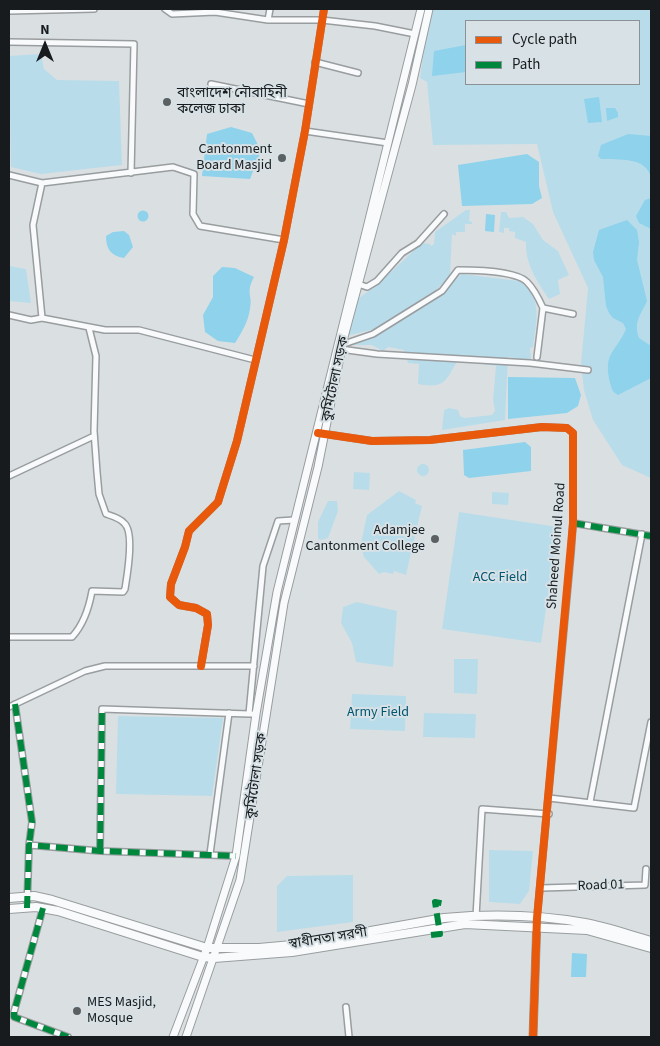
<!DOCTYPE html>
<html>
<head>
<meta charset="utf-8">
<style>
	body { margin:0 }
	#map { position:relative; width:660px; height:1046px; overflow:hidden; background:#dae0e2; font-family:"Source Sans 3",sans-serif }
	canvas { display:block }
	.frame { position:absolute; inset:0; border:10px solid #171b1d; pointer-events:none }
	.legend { position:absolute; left:465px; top:20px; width:175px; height:65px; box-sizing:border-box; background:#d7e1e6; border:1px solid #8a9296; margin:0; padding:6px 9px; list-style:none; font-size:15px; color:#171b1d }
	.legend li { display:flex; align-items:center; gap:10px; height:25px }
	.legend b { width:25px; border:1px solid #8a9296 }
	.north { position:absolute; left:20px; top:20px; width:50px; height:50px; -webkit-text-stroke:4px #d7e1e6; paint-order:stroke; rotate:0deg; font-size:14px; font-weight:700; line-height:20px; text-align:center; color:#171b1d }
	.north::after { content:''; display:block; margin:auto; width:18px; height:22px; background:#171b1d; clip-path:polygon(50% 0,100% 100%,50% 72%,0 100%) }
</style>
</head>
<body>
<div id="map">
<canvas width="660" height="1046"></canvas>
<div class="frame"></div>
<ul class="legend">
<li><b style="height:6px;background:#e8590c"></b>Cycle path</li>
<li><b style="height:6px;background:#00873e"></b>Path</li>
</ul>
<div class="north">N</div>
</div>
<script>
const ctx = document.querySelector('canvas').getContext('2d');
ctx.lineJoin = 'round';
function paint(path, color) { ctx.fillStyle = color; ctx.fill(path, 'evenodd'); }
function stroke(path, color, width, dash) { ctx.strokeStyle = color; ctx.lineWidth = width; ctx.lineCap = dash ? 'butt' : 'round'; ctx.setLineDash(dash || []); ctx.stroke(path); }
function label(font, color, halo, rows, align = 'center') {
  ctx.font = font + ' "Source Sans 3","Noto Sans Bengali",sans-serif'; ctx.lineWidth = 4; ctx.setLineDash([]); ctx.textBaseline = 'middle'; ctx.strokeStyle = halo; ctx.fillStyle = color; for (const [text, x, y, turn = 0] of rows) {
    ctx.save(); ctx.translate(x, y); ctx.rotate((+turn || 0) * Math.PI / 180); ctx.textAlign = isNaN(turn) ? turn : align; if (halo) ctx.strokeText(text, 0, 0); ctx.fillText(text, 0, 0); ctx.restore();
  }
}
const green = new Path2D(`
	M432,9H651V478L622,465L593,420L584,390L581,364L588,288L553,212L537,144L433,145L427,82L420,78L428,21ZM466,21H639V84H466Z
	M41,54L44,69L57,80L119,81L122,165L41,174L11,167L9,56Z
	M466,210H470L469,221L472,222V224H465V232H456V236L452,234L450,276L435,291V298L462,274L519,281C544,297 536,322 533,347L530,348L531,359L528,360L508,357L505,420L442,430L444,410L449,408L458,410L460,416L465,418L492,415L495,411L493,400L496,366L458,360C445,381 446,389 418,384L419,364L408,363L404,350L388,347L383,351L372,345H351L382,332L379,328L346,336L359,298L377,285L422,243L430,244L431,246L434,244L435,232Z
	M501,212H506L509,218L523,217L533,224L543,240L558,251L569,275L558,280L560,294L549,299C537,281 525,264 526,242L515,238V232L509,231V228H504V233L499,232Z
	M9,266L26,269L31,303L9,301Z
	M417 470a6 6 0 1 1 12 0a6 6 0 1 1-12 0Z
	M354,472L370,473L369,490L353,489Z
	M399,491L416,500L415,503L422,506L408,566L406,575L394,571L393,574L384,572L379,574L364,557L360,544L362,543H361L367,515Z
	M492,492L509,493L508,505L492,504Z
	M328,501H337L338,511L328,538L321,540L318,539V522Z
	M459,512L558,527L541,643L442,629Z
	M357,602L397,611L393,667L356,662L352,643L341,623L343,607Z
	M454,659H478L477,694L454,693Z
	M352,694L406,696L405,731L350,729Z
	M424,713L476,714L475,738L423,737Z
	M118,716L223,718L212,796L116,794Z
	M489,850L533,851L529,891L520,904L489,902Z
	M353,875V922L277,932V886L287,876Z`);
const water = new Path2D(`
	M466,45V72L432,76L434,51Z
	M599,97L602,122L588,123L584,99Z
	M606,108H615L618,113V117L607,121Z
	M231,127L252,133L261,151L250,179L202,176L207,134Z
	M628,134L651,136V178C647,156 617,160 601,159L598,156L601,145Z
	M527,154L539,162V186L542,198L532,204L462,206L458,165Z
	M651,198V229L639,223L636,216L645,200Z
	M137.5 216a5.5 5.5 0 1 1 11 0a5.5 5.5 0 1 1-11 0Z
	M486,214L495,215L494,232L485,231Z
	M627,220L637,230L639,242L637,260L647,301C641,315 633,321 639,338L651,346V378L618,395C612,392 612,389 610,383C603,352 615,354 626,329L623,323L613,318L609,313L606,306L603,277L594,260L593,252L599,230Z
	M124,231L129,235L133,247L124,258C111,256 106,249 106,236L113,232Z
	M222,267L235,268L254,277C245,294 253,294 250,309C248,322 242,332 235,343L218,341L205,332L203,315L213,297V276Z
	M508,377L575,378L581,395L578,406L567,413L508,419Z
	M525,442L531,447V471L469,478L464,475L463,450Z
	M572,953L587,954L586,977H571Z`);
const street = new Path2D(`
	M165,9L172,14L215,12L268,20H322L375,26L415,34
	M9,11L94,9
	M268,20L270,9
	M9,42L134,44L131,173
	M315,62L358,73
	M211,84L309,104
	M305,131L388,143
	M9,175L42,183L173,167L194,174L193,214L200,226L284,240
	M42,183L33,225L42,318
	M355,283L367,287L377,281L402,253L418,243L444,214
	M543,308L573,314
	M9,315L31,320L42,318L105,330H139L255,360
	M341,345L373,334L442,291L458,270C474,270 516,271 527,282C534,289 539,299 543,308L537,357
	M340,349L377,354L530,363L588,370
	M318,433L372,441L430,440L542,427L567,428L573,433V523L571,553L537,918
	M9,476L94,436
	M573,523L651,536
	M9,637H72C84,624 89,608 92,591L123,592L125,589C127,576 135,532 124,523C120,518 112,516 106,514L99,494L97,472L94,431L96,356L89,328
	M201,666L208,625L207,614L196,608L179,605L170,597L171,584L185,547L189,531L218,502L237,441L284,240L305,131L324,9
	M15,704L32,822L29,845
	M9,707L85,671L105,666H254
	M252,714H249L263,566L278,521L294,520
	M549,798L634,808L651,722
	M590,802L642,534
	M100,851L102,709L249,714
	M210,854L229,713
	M541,888L645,885L646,869
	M27,908L29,845L100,851L236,856
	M43,908L14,1012V1017L68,1037
	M476,917L482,809L549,814
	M346,1007L349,1037`);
const secondary = new Path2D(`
	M173,1037L207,948L236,856L256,714L277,592L421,9
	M186,1037L240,880L284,603L318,467L344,337L412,85L429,9
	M533,1037L537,918`);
const primary = new Path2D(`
	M9,898L34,896L52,900L207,948H259L292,945L444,918C489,914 540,915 585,923C607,927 629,935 651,941
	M9,909L36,907L58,911L203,957L214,958L292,952L465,924L587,930L651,948`);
const quiet = new Path2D(`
	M573,523L651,536
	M15,704L32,822L29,845
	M100,851L102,709
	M27,908L29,845L100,851L236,856
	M43,908L14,1012V1017L68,1037
	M431,935L440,934L435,902L446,904`);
const cycleway = new Path2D(`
	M318,433L372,441L430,440L542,427L567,428L573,433V523L537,918L533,1037
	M201,666L208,625L207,614L196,608L179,605L170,597L171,584L185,547L189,531L218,502L237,441L284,240L305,131L324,9`);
const markers = [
	[167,102,5,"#5b6062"],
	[282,158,5,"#5b6062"],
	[435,539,5,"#5b6062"],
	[77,1011,5,"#5b6062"]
];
const poiNames = [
	["বাংলাদেশ নৌবাহিনী",177,94],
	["কলেজ ঢাকা",177,110],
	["Cantonment",272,150,"right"],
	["Board Masjid",272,166,"right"],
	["Adamjee",425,531,"right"],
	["Cantonment College",425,547,"right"],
	["MES Masjid,",87,1003],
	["Mosque",87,1019]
];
const streetNames = [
	["কুর্মিটোলা সড়ক",336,379,-78],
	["Shaheed Moinul Road",557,546,-86],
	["কুর্মিটোলা সড়ক",257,776,-82],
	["Road 01",601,886,-2],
	["স্বাধীনতা সরণী",328,939,-9]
];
const parkNames = [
	["ACC Field",500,578],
	["Army Field",378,713]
];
paint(green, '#b9dcea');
paint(water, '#8ed2ec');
stroke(street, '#999d9f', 8);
stroke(secondary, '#999d9f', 9);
stroke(primary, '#999d9f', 10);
stroke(street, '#f9fafb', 5);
stroke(secondary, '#f9fafb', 7);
stroke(primary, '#f9fafb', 8);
stroke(quiet, '#00873e', 6, [12, 6]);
stroke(cycleway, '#e8590c', 8);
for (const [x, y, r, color] of markers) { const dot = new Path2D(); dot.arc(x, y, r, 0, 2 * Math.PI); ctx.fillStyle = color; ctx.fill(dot); stroke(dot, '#d7e1e6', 2); }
label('14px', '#171b1d', '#d7e1e6', poiNames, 'left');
label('14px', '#171b1d', '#d7e1e6', streetNames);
label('14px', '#01566f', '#d7e1e6', parkNames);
</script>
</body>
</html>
